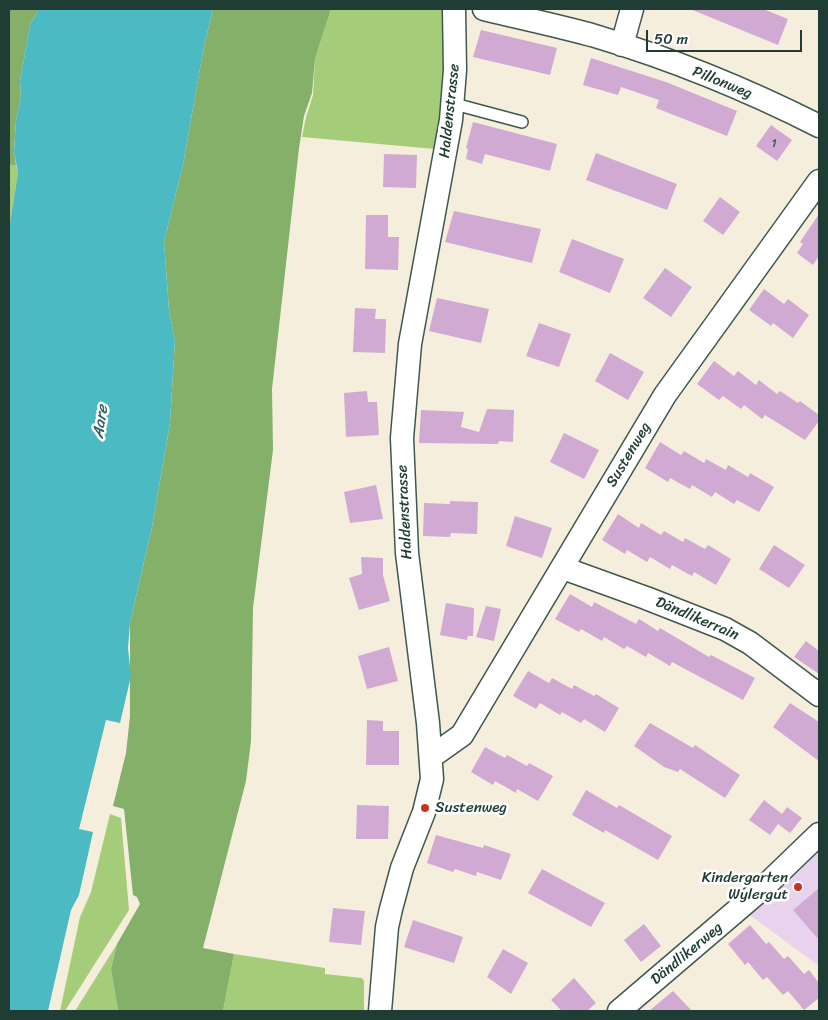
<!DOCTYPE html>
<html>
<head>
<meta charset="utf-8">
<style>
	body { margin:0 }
	#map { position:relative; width:828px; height:1020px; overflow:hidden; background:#f6eedc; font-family:Sriracha,sans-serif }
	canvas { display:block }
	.frame { position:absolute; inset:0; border:10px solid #1f3d34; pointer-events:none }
	.scale { position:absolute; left:646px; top:30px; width:156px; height:22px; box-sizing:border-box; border:2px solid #1f3d34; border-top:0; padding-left:6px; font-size:15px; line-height:18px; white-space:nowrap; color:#1f3d34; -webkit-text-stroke:4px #fff; paint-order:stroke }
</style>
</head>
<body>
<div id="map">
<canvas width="828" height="1020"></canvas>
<div class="frame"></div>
<div class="scale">50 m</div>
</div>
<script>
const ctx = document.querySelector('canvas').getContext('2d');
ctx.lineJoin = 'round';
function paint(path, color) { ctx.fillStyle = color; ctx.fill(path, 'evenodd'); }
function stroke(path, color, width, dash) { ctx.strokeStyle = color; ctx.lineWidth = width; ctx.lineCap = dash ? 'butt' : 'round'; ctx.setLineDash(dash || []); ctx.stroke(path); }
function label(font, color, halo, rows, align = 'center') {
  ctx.font = font + ' Sriracha,sans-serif'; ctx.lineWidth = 5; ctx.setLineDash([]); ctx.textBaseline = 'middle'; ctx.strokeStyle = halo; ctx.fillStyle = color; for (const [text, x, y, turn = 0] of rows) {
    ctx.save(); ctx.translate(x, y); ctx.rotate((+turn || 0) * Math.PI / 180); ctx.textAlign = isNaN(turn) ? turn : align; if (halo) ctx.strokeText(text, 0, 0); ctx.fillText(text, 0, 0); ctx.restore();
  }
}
const built = new Path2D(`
	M819,847V966L747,913L807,861Z`);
const green = new Path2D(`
	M331,9H453L446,150L302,137L306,117L313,95L315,59Z
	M9,165H16L18,173L9,230Z
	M110,814L121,818L129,910L65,1011H60L80,917L91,892Z
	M117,944L111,969L118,1011H75Z
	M234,954L325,968V974L362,978L364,981V1011H223Z`);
const forest = new Path2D(`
	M9,9H39L30,25L20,81L21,97L16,120L14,152L16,165H9Z
	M213,9H331L315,59L312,93L304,116L299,148L272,389L273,450L253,608L251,741L246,781L203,948L234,954L223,1011H118L111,969L117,944L140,904L137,897L133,895L124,809L113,806L126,753L130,716V623L152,527L170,423L175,341L169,310L164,242L183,165L204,46Z`);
const water = new Path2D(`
	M39,9H213L204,46L183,165L164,242L169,310L175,341L170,423L152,527L130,623L128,648L131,676L120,723L106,720L79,829L93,832L79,895L71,910L48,1011H9V229L18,173L14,152L16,120L21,97L20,81L30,25Z`);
const building = new Path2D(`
	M690,9H763L788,19L778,45Z
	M481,30L557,48L550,75L473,57Z
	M591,58L666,82L737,111L727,136L656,108L659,100L621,87L618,95L583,85Z
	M473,122L557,144L550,171L485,154L482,164L466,159L468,149L466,148Z
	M771,125L792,140L777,161L756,146Z
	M596,153L677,184L667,210L586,180Z
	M384,154L417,155L416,188L383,187Z
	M720,197L740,212L723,235L703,221Z
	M454,211L541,229L532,263L445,242Z
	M819,214V256L813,265L797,253L803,244L800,242Z
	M366,215H388V237H399L398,270L365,269Z
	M572,239L624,259L610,293L559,272Z
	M665,268L692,287L671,317L643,298Z
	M764,289L784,304L788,299L809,315L793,338L773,323L771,326L749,310Z
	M437,298L489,309L481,343L429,331Z
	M355,308L376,309L375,319H386L385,353L353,352Z
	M539,323L571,334L559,367L526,356Z
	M610,353L644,372L628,400L595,381Z
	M714,361L734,376L738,371L756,385L759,380L777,394L780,391L798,403L800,401L819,415V421L805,440L765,415L762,419L744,405L741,409L723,396L719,400L697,384Z
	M367,391L368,402H377L379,435L346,437L344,393Z
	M487,409L514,410L513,442L499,441L498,444L419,443L421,410L464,412L461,427L479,432Z
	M564,433L599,450L584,479L550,462Z
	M660,442L681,455L684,451L704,463L706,459L726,470L728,465L748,477L750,473L774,487L759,512L737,500L734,504L715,492L712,497L692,485L690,489L670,478L668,482L645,468Z
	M376,485L383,519L350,523L344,492Z
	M450,501L478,502L477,534L451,533L450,537L423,536L424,503L450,504Z
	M618,514L639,528L641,523L661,535L664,531L683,542L685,538L705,549L708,545L731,559L716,585L694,572L692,576L672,565L670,569L650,557L647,562L627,550L625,554L602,540Z
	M515,516L552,528L542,558L506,546Z
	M774,545L805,565L789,588L759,569Z
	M361,557L383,558V575L390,601L359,610L349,578L362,574Z
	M570,594L592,607L594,602L636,624L639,619L658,631L660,628L709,657L711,655L755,678L743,700L672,662L670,666L648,653L646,657L627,646L624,649L604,637L602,641L581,629L579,632L555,619Z
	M446,603L474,608L473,636H468L467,640L440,635Z
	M486,606L501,609L494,641L476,637Z
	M806,641L819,651V674L794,657Z
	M389,647L398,681L367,689L358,656Z
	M528,671L549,683L552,678L572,689L574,685L594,696L596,694L619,708L605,732L584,719L581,723L562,712L560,715L540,703L536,709L513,696Z
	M790,703L819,722V761L773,727Z
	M367,720L383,721V731H399V765H366Z
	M650,723L693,748L695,745L740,775L725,798L680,769L678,772L664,767L634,746Z
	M485,747L505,758L507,755L527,766L529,763L553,776L538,801L517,789L516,793L495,781L493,785L471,772Z
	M586,790L617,808L619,805L672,836L658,860L605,830L604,833L572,815Z
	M764,800L782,814L787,807L802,818L790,833L778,824L770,835L749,820Z
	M357,805L389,806L388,839H356Z
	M436,835L483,848L484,845L511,854L501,880L477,872L476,876L455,869L453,872L427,863Z
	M542,869L605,903L591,927L528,893Z
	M819,888V940L793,910Z
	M333,908L365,911L361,945L329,942Z
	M413,920L463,937L454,963L404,947Z
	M644,924L661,946L641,962L624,940Z
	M750,925L766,944L769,942L784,959L788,956L804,974L809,970L819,983V998L804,1010L788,991L783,995L767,977L763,980L748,962L745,965L728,944Z
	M503,949L528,963L511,994L487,977Z
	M574,978L596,1003L587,1011H562L551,1000Z
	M673,991L692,1011H649Z`);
const lane = new Path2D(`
	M452,106H462L522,122`);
const street = new Path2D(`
	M484,9C521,18 559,26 595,36C672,59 748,90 819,126
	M622,45L632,9
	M563,568L646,598L725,629L750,643L819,695
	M431,757L462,735L665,395L819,181
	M380,1011L387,927L391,909L402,868L424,812L432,779L428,723L407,553L402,438L410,344L451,120L455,70L454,9
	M619,1011L763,888L819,834`);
const markers = [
	[425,808,5,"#c8321e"],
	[798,887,5,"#c8321e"]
];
const numberNames = [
	["1",774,144]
];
const streetNames = [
	["Pillonweg",722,83,22],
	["Haldenstrasse",450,111,-84],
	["Sustenweg",629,455,-59],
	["Haldenstrasse",405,512,-93],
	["Dändlikerrain",697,619,23],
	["Dändlikerweg",687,954,-40]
];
const poiNames = [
	["Sustenweg",435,808],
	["Kindergarten",788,878,"right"],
	["Wylergut",788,895,"right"]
];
const waterNames = [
	["Aare",101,422,-82]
];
paint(built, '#e9d2ed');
paint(green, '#a5cd79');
paint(forest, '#84b069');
paint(water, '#4cbac3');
paint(building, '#d0aad2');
stroke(lane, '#3f584d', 14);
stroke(street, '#3f584d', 25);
stroke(lane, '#fff', 11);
stroke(street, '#fff', 22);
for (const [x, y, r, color] of markers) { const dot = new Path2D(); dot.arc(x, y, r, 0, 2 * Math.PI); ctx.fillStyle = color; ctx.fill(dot); stroke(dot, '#fff', 2); }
label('12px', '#4b585c', null, numberNames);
label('15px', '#1f3d34', '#fff', streetNames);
label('15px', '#1f3d34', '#fff', poiNames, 'left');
label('italic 16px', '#2c625f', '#fff', waterNames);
</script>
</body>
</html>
